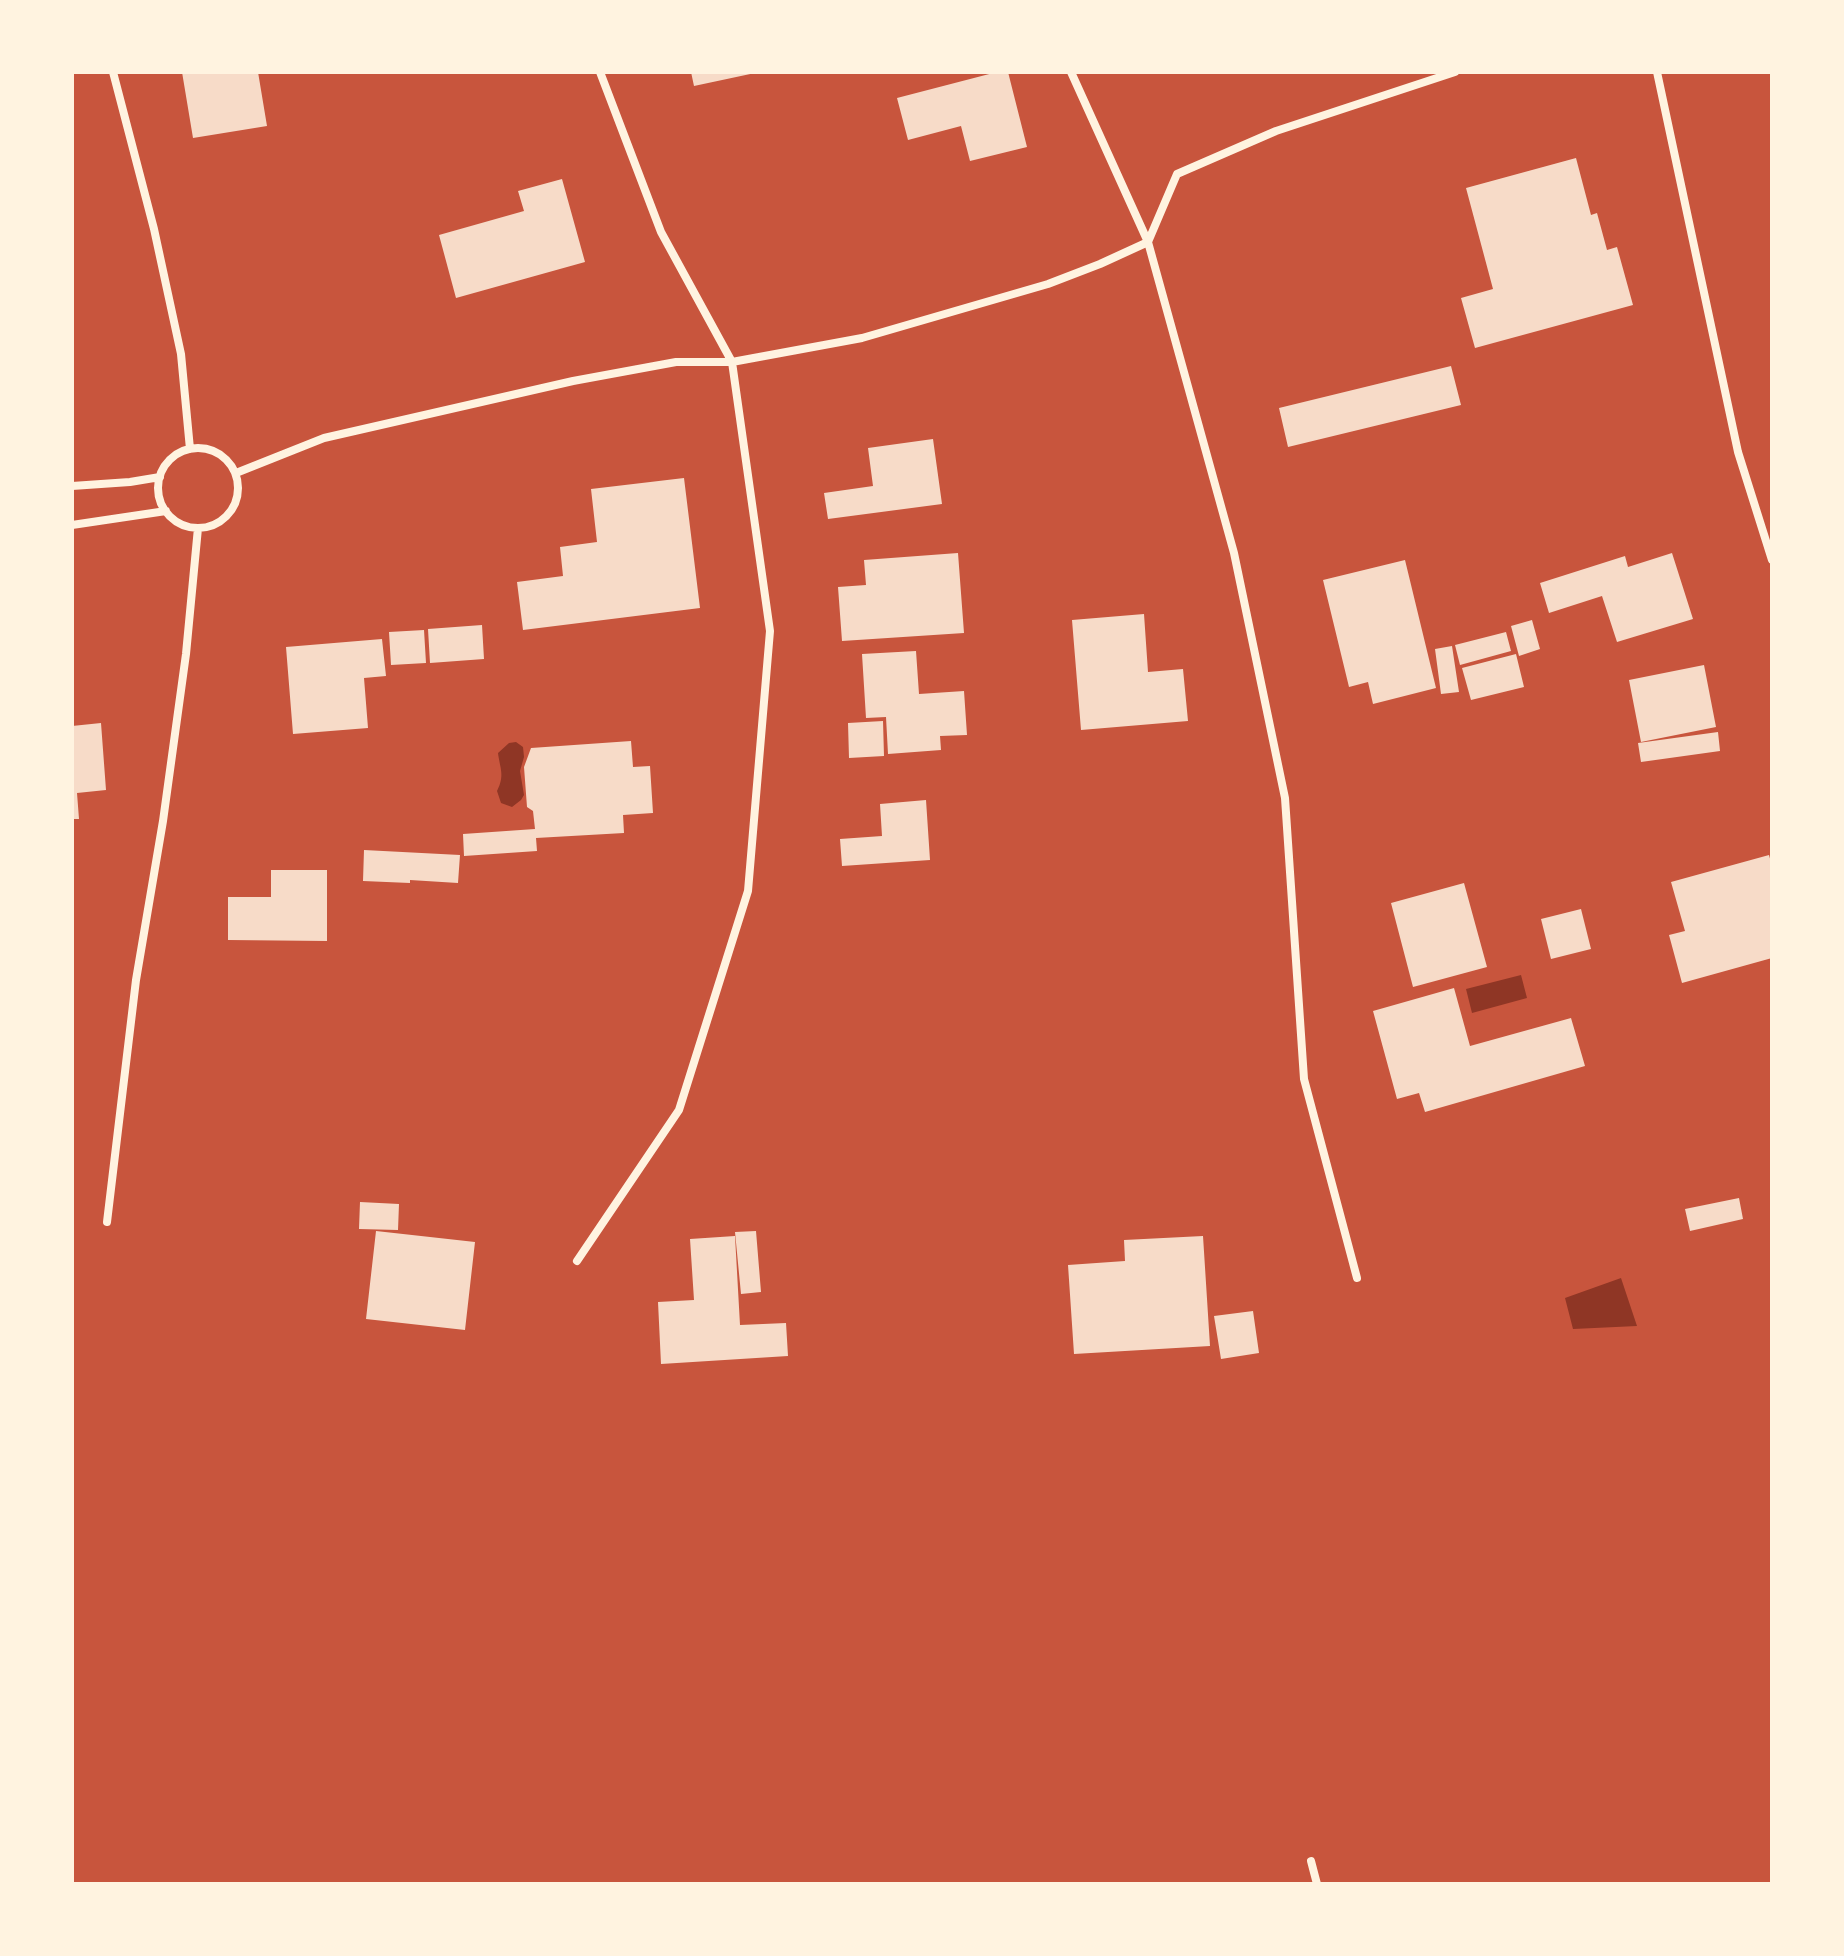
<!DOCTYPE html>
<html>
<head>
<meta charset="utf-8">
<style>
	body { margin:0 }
	#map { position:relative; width:1844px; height:1956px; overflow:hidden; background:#c8553d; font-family:"PT Sans Narrow",sans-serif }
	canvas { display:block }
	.frame { position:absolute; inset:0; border:74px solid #fff3e0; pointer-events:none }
</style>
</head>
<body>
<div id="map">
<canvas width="1844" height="1956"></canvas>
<div class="frame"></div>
</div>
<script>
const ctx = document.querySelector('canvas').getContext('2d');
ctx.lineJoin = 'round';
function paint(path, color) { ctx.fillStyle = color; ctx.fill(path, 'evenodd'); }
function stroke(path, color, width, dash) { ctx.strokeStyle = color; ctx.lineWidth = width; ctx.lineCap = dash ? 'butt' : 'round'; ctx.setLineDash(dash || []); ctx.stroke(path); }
const water = new Path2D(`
	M516,742L523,747L524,757L520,771L524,795L521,800L512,807L501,803L497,791C505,775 500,769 498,753L509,743Z
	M1521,975L1527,998L1472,1013L1466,989Z
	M1621,1278L1637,1326L1573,1329L1565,1298Z`);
const building = new Path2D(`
	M182,72H258L267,126L193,138Z
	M691,72H755V73L694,86Z
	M997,72H1008L1027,147L970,161L961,126L908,140L897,98Z
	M1576,158L1591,215L1597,213L1607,250L1617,247L1633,305L1475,348L1461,298L1493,289L1466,188Z
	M562,179L585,262L456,298L439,235L524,211L518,191Z
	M1451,366L1461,405L1288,447L1279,408Z
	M933,439L942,504L828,519L824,493L873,486L868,448Z
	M684,478L700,608L523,630L517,582L563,576L560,547L597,542L591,489Z
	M958,553L964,633L842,641L838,587L866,585L864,560Z
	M1672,553L1693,619L1617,642L1602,596L1549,613L1540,583L1625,556L1628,567Z
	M1405,560L1436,688L1373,704L1368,682L1349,687L1323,580Z
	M1144,614L1148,672L1183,669L1188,721L1081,730L1072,620Z
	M1532,620L1540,649L1519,656L1511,626Z
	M482,625L484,659L430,663L428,629Z
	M424,630L426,663L391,665L389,632Z
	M1506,632L1511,651L1460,665L1455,645Z
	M382,639L386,676L364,678L368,728L293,734L286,647Z
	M1452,646L1459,692L1441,694L1435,649Z
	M916,651L919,694L964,691L967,735L940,736L941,750L888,754L886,717L866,718L862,654Z
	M1516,654L1524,687L1471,700L1462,668Z
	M1704,665L1716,727L1641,742L1629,680Z
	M883,721L884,756L849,758L848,723Z
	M101,723L106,790L77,793L79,819H72V726Z
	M1718,732L1720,751L1641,762L1638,743Z
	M631,741L633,767L650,766L653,813L623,815L624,833L536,838L537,851L464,856L463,834L535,829L533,811L527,807L524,767L531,748Z
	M926,800L930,860L842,866L840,839L882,836L880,804Z
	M364,850L460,855L458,883L410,880V883L363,881Z
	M1769,855L1772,866V958L1682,983L1669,935L1685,931L1671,882Z
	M271,870H327V941L228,940V897H271Z
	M1464,883L1487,967L1413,987L1391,903Z
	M1581,909L1591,949L1551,959L1541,919Z
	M1454,988L1470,1046L1571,1018L1585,1066L1425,1112L1419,1093L1397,1099L1373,1011Z
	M1739,1198L1743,1219L1690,1231L1685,1209Z
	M360,1202L399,1204L398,1230L359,1229Z
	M376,1231L475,1242L465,1330L366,1319Z
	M756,1231L761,1292L741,1294L735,1232Z
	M735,1236L740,1325L786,1323L788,1356L661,1364L658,1302L694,1300L690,1239Z
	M1203,1236L1210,1346L1074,1354L1068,1265L1125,1261L1124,1240Z
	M1253,1311L1259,1353L1221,1359L1214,1316Z`);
const minor = new Path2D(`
	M113,72L154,229L181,354L190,449
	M1071,72L1148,242L1234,553L1285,798L1304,1079L1357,1278
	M1657,72L1738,452L1772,560
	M158 488a40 40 0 1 1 80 0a40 40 0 1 1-80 0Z
	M236,473L324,438L573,381L676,362H732L862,338L1048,284L1100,264L1148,242L1177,174L1276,131L1455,72
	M72,486L130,482L160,477
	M72,525L166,511
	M107,1222L136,980L163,821L186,654L198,528
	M577,1261L679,1110L748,891L770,631L732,362L661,232L600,72
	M1311,1861L1317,1884`);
paint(water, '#8f3625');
paint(building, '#f7dbc8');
stroke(minor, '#fff3e0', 8);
</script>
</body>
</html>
